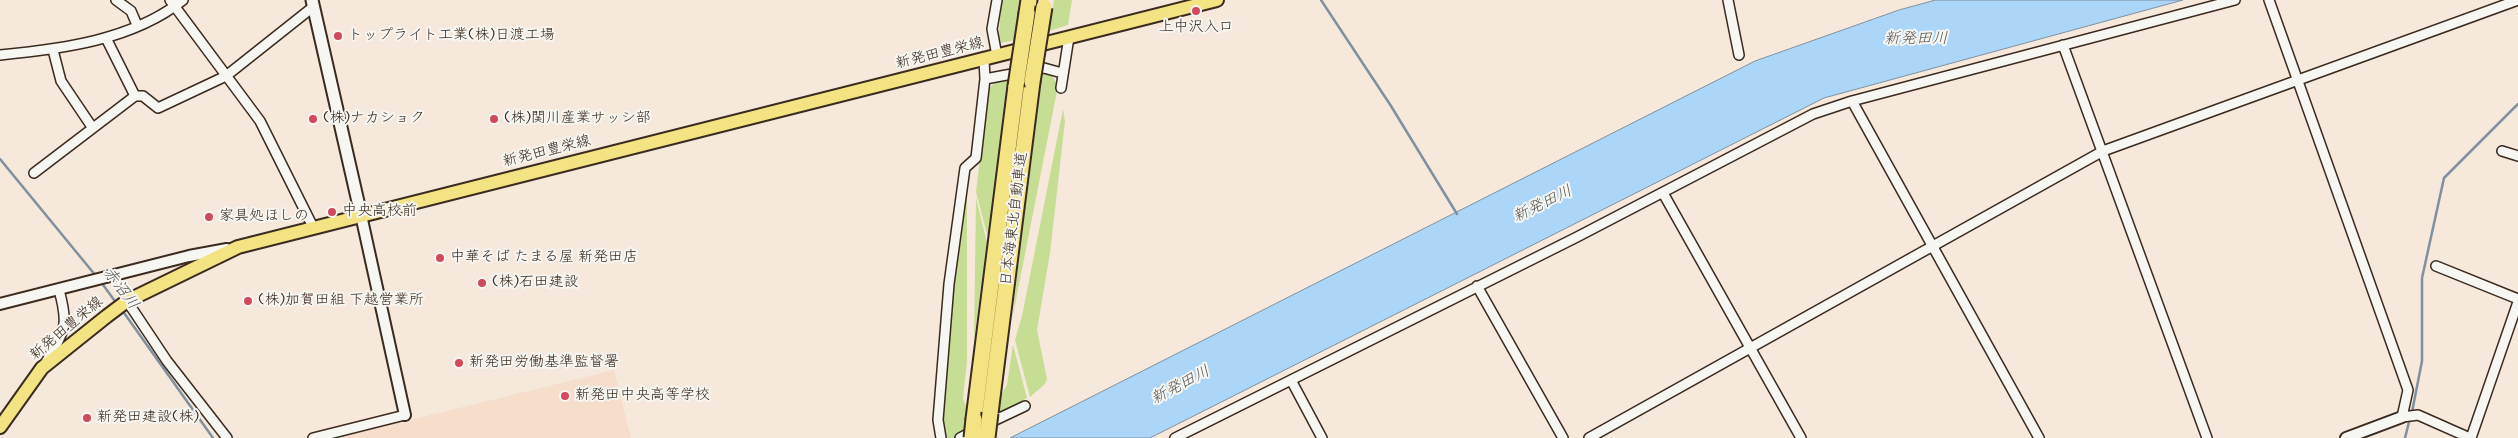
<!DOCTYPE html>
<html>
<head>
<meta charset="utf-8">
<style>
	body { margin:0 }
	canvas { display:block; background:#f6e8db }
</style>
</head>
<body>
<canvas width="2518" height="438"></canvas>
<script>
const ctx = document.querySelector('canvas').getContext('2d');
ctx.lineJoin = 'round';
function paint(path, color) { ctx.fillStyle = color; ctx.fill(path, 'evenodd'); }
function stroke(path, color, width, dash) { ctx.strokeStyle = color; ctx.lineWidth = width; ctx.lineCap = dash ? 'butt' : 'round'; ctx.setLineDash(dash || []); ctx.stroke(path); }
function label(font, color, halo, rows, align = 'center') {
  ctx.font = font + ' Mynerve,"Klee One",sans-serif'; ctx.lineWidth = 4; ctx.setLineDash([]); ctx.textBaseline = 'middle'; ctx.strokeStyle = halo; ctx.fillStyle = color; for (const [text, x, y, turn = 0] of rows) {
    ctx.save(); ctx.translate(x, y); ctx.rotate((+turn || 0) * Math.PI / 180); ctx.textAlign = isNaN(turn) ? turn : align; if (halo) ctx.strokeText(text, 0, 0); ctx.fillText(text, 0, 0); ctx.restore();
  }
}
const built = new Path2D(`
	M614,370L631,438H336L406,421Z`);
const green = new Path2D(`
	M1001,0H1023L1015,40L1001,43L999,36Z
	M1054,0H1072L1068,25L1049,31Z
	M1040,72L1051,74L1058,86L1012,320Z
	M1011,76L988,238L976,192L988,92C993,81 999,79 1011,76Z
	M1063,109L1065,121L1050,253L1037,330L1047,379L1045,384L1030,397L1015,340L1022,316Z
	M967,175V361L963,399L969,413L965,431L953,438H944L941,425L948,365V326Z
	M976,198L987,243L974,339Z
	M1013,345L1027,398L999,414L1001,395L1007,385Z`);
const water = new Path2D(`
	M1936,0H2183L1824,98L1150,438H1010L1755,61L1899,10Z`);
const stream = new Path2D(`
	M1321,0L1391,106L1457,214
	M0,159L96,276
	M101,282L117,304
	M122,310L213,438
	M2412,412L2422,361V278L2444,178L2518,104
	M2405,438L2410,418`);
const minor = new Path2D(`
	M116,0L131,11L137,25
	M170,0L260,121L313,227
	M997,0L992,29L997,56
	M1728,0L1739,55
	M2269,0L2408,390L2402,417L2418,415L2470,438
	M2063,45L2207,438
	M53,50L61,81L92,127
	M0,55C62,49 133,40 183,0
	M985,79L1044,68L1062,73
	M1061,88L1069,37
	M135,96H143L158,108L226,76L313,7
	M1852,101L2039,438
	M2502,151L2518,156
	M34,173L135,96L106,38
	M1663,193L1801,438
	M2436,266L2518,299
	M1477,286L1563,438
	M127,301L167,361L227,438
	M46,362C65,330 69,326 59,290
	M1291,380L1322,438
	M987,424L1025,406
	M313,438L405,415
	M941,438L938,420L949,284L965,168L976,158L985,79L984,60
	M960,438L975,430
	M1175,438L1577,237L1813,114L1852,101L2235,0
	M1589,438L2103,151L2518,0
	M2471,438L2518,302`);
const tertiary = new Path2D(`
	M361,215L405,415
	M0,304L189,256L227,249
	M2346,438L2402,417`);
const secondary = new Path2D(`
	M312,0L361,215`);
const primary = new Path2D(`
	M0,427L42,368L107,316L127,301L238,247L1217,0`);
const motorway = new Path2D(`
	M1027,13L1029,0
	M990,413L1032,82
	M974,419L1016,86`);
const motorwayBridge = new Path2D(`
	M1032,82L1044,7
	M1016,86L1027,13
	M972,438L974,419
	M987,438L990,413`);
const markers = [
	[1196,11,5,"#d1495b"],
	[338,36,5,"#d1495b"],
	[313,119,5,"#d1495b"],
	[494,119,5,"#d1495b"],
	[332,212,5,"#d1495b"],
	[209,217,5,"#d1495b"],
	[440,258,5,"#d1495b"],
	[482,283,5,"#d1495b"],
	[248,301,5,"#d1495b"],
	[459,363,5,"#d1495b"],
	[565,396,5,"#d1495b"],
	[87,418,5,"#d1495b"]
];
const poiNames = [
	["上中沢入口",1196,28,"center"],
	["トップライト工業(株)日渡工場",348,36],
	["(株)ナカショク",323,119],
	["(株)関川産業サッシ部",504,119],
	["中央高校前",342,212],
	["家具処ほしの",219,217],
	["中華そば たまる屋 新発田店",450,258],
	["(株)石田建設",492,283],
	["(株)加賀田組 下越営業所",258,301],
	["新発田労働基準監督署",469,363],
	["新発田中央高等学校",575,396],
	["新発田建設(株)",97,418]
];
const streetNames = [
	["新発田豊栄線",940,54,-14],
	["新発田豊栄線",547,152,-14],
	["日本海東北自動車道",1015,219,-83],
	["新発田豊栄線",67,329,-40]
];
const waterNames = [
	["新発田川",1916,40],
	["新発田川",1543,205,-26],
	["赤沼川",120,289,53],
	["新発田川",1181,386,-28]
];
paint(built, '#f6decb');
paint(green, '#c5de94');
paint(water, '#acd6f7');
stroke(water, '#7f91a0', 1);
stroke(stream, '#7f91a0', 2.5);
stroke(minor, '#3b2a1e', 12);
stroke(tertiary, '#3b2a1e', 14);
stroke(secondary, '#3b2a1e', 15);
stroke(primary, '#3b2a1e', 16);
stroke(motorway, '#3b2a1e', 19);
stroke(minor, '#f6f6f2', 9);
stroke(tertiary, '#f6f6f2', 10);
stroke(secondary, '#f6f6f2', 11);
stroke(primary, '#f4e382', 12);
stroke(motorway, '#f4e382', 15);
stroke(motorwayBridge, '#3b2a1e', 19, []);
stroke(motorwayBridge, '#f4e382', 15);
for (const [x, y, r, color] of markers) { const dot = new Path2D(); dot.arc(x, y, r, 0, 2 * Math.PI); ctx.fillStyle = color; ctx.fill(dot); stroke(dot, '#f6f6f2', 2); }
label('15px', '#3b2a1e', '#f6f6f2', poiNames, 'left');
label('15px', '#3b2a1e', '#f6f6f2', streetNames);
label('italic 16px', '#575554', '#f6f6f2', waterNames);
</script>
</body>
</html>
